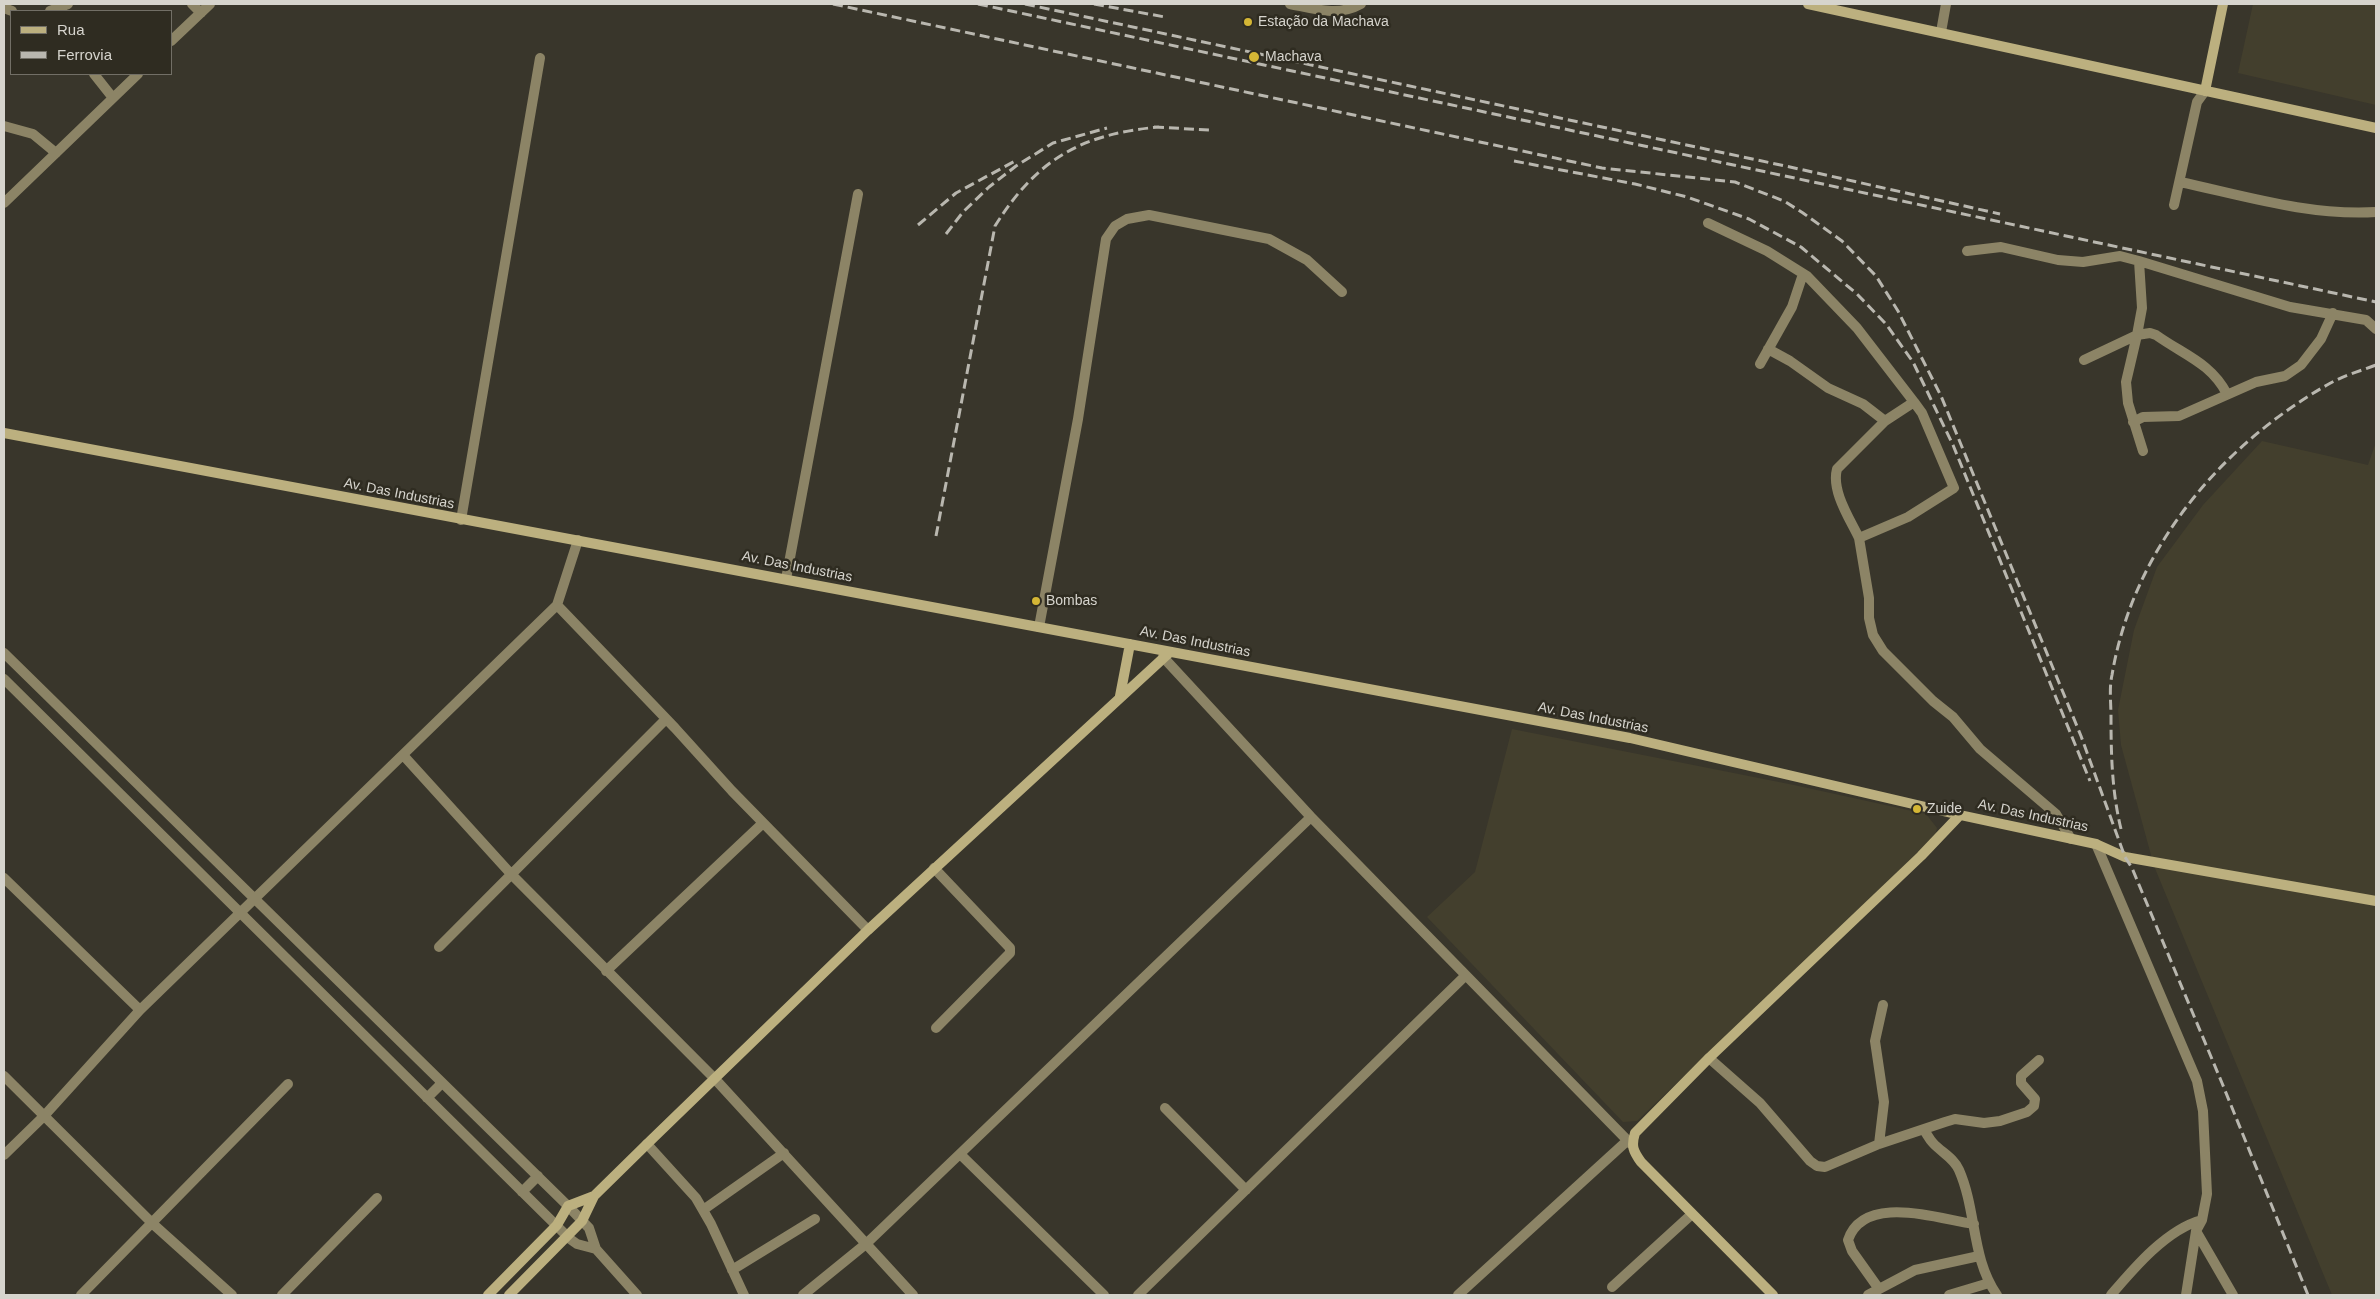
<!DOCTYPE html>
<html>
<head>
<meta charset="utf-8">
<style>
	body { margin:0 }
	#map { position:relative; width:2380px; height:1299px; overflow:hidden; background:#39362b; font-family:Helvetica,sans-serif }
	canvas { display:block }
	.frame { position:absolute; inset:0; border:5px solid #d6d4cd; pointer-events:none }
	.legend { position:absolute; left:10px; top:10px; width:162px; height:65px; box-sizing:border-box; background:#2f2c21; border:1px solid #726f66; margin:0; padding:6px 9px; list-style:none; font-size:15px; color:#d6d4cd }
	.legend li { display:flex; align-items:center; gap:10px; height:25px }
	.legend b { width:25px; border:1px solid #726f66 }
</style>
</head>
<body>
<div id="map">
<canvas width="2380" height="1299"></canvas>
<div class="frame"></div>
<ul class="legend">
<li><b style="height:6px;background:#bcb07f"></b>Rua</li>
<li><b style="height:6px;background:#b9b7af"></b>Ferrovia</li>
</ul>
</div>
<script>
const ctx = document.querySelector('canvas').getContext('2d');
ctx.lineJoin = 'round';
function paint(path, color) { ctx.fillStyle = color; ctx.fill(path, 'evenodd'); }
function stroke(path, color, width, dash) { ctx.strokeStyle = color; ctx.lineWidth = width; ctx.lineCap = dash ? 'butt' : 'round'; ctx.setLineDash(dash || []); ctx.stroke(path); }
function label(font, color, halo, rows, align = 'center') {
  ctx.font = font + ' Helvetica,sans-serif'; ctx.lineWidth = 5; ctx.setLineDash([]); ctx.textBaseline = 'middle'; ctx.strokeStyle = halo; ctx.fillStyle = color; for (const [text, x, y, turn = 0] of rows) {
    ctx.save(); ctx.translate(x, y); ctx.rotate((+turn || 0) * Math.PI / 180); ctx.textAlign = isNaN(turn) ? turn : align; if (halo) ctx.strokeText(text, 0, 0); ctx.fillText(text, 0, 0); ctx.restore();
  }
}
const built = new Path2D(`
	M2253,4H2376V105L2238,73Z
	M2262,441L2368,465L2376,442V1295H2332L2154,866L2121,745L2118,710L2134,630L2157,567L2203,505Z
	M1512,729L1794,785L1926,814L1937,828L1935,836L1637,1121L1623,1122L1427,917L1475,872Z`);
const street = new Path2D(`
	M192,4L201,13
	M1290,4C1315,9 1338,17 1361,4
	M4,8L12,11
	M50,11L68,4
	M1941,32L1946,4
	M171,41L210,4
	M94,74L113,98
	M4,126L33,134L56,153
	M2180,182C2245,196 2309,216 2376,212
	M4,203L138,74
	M2174,205L2197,102L2205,91
	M1708,223L1767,251L1807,276L1857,328L1914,402
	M1967,251L2001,247L2058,260L2083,262L2120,256L2139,261
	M1768,349L1790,361L1828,388L1863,404L1885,421
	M2084,360L2137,335L2142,308L2139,261L2290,307L2366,320L2376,329
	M1760,364L1792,307L1803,274
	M2133,422L2143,417L2179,416L2256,382L2285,376L2301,365L2321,339L2333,313
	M2143,451L2128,403L2126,382L2137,335L2150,333L2156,335C2184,355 2211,363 2227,394
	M461,520L540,58
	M1859,538C1850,519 1831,491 1837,469L1885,421L1914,402L1922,413L1954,488L1908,517L1859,538L1869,598V618L1873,635L1883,651L1933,701L1953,717L1980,749L2056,814L2071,839
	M786,579L858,194
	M557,605L675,728L732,791L868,930
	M1039,627L1078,419L1106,239L1115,226L1127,219L1149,215L1269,239L1307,260L1342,292
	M4,653L568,1206L589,1228L596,1249L637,1295
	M1163,657L1311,817L1631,1144
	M4,679L570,1239L577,1244L596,1249
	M403,755L511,874L715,1079L913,1295
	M2096,844L2197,1081L2203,1111L2207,1194L2202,1220L2196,1231L2186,1295
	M934,868L1010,948V953L936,1028
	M4,878L140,1010
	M439,947L666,719
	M606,971L763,823
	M1709,1058L1760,1103L1810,1161L1817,1166L1825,1167L1879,1144L1945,1122L1955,1119L1984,1123L2000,1121L2027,1112L2034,1106L2035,1099L2021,1083V1076L2039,1060
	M4,1076L153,1224L232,1295
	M427,1098L442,1083
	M1165,1108L1246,1190
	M1924,1130C1927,1134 1929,1139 1933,1143C1941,1152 1954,1158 1959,1170C1977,1211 1971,1258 1997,1295
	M647,1144L696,1198L711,1224L744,1295
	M1879,1144L1884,1102L1875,1041L1883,1005
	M960,1154L1104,1295
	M4,1155L44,1116L140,1010L557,605L578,540
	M522,1192L538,1176
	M703,1210L784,1153
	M2196,1231L2233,1295
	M732,1270L815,1219
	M1612,1287L1692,1214
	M1879,1289L1852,1251L1848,1240C1864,1193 1938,1219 1974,1224
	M81,1295L288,1084
	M282,1295L377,1198
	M803,1295L867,1243L1311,817
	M1138,1295L1465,976
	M1458,1295L1628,1140
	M1868,1295L1915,1270L1979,1256
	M1949,1295L1989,1283
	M2111,1295C2134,1268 2167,1229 2202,1220`);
const secondary = new Path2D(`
	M1808,4L2376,128
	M2205,91L2223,4
	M4,433L1630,738L1960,815L2096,844L2125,857L2376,901
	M1120,696L1130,644
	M488,1295L557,1225L568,1206L594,1196
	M509,1295L582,1221L594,1196L647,1144L868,930L1170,652
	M1773,1295L1641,1162C1633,1151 1631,1146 1635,1133L1709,1058L1921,856L1960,815`);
const rail = new Path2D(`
	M833,4L1602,168L1735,182L1784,201L1803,213L1842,241L1876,276L1898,311L1941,396L2081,736L2125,857L2132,868L2222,1083L2308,1295
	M978,4L2376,302
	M1025,4L1790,167L2000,214
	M1094,4L1165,17
	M1154,127L1209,130
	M1514,161L1635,184L1687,197L1749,219L1801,247L1857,294L1886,324L1913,362L1953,445L2090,781
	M918,225L956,193L1017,160
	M946,234L963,212L989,187L1016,166L1053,143L1107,128
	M936,536L995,226C1037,159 1081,134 1159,127
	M2121,829C2112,792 2111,755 2111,717C2111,703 2109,688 2112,675C2133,550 2219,447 2327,385C2342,376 2360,371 2376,365`);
const markers = [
	[1248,22,5,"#d4b635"],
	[1254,57,6,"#d4b635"],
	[1036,601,5,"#d4b635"],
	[1917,809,5,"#d4b635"]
];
const poiNames = [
	["Estação da Machava",1258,22],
	["Machava",1265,57],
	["Bombas",1046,601],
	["Zuide",1927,809]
];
const streetNames = [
	["Av. Das Industrias",399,494,11],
	["Av. Das Industrias",797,567,11],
	["Av. Das Industrias",1195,642,11],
	["Av. Das Industrias",1593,718,11],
	["Av. Das Industrias",2033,816,12]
];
paint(built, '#433f2d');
stroke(street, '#8c8466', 10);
stroke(secondary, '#bcb07f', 10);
stroke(rail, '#b9b7af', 3, [10, 5]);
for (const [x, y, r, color] of markers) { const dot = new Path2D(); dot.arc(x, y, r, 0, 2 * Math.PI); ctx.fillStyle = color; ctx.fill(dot); stroke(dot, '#2f2c21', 2); }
label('14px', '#d6d4cd', '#2f2c21', poiNames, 'left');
label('14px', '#d6d4cd', '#2f2c21', streetNames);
</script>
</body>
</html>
